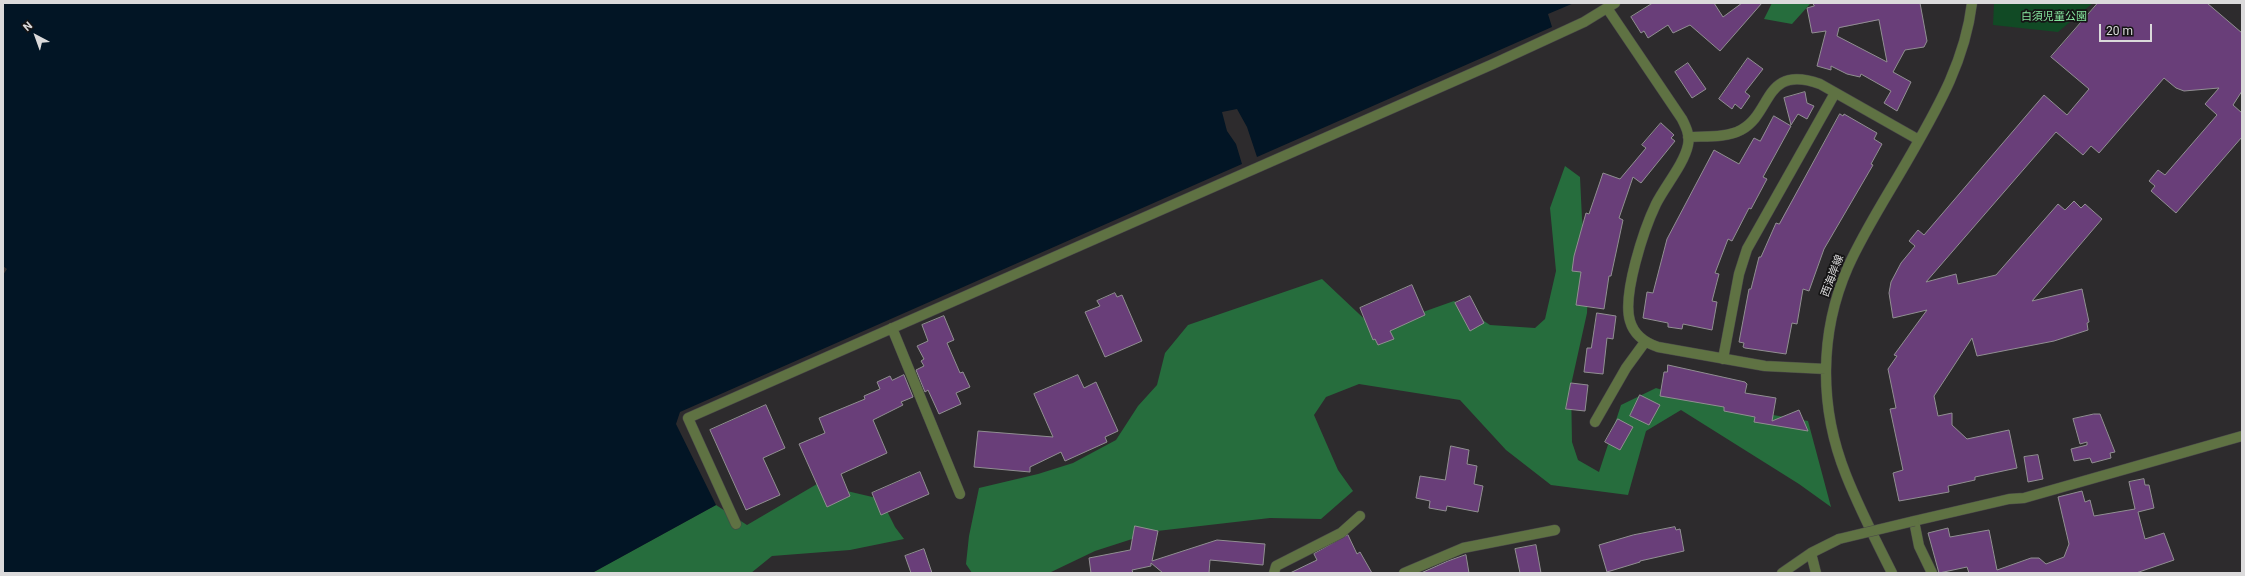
<!DOCTYPE html>
<html>
<head>
<meta charset="utf-8">
<style>
	body { margin:0 }
	#map { position:relative; width:2245px; height:576px; overflow:hidden; background:#2d2b2d; font-family:Roboto,sans-serif }
	canvas { display:block }
	.frame { position:absolute; inset:0; border:4px solid #dbdadb; pointer-events:none }
	.north { position:absolute; left:16px; top:16px; width:40px; height:40px; -webkit-text-stroke:3px #151415; paint-order:stroke; rotate:319deg; font-size:11px; font-weight:700; line-height:16px; text-align:center; color:#dbdadb }
	.north::after { content:''; display:block; margin:auto; width:14px; height:18px; background:#dbdadb; clip-path:polygon(50% 0,100% 100%,50% 72%,0 100%) }
	.scale { position:absolute; left:2099px; top:24px; width:53px; height:18px; box-sizing:border-box; border:2px solid #dbdadb; border-top:0; padding-left:5px; font-size:12px; line-height:14px; white-space:nowrap; color:#dbdadb; -webkit-text-stroke:3px #151415; paint-order:stroke }
</style>
</head>
<body>
<div id="map">
<canvas width="2245" height="576"></canvas>
<div class="frame"></div>
<div class="north">N</div>
<div class="scale">20 m</div>
</div>
<script>
const ctx = document.querySelector('canvas').getContext('2d');
ctx.lineJoin = 'round';
function paint(path, color) { ctx.fillStyle = color; ctx.fill(path, 'evenodd'); }
function stroke(path, color, width, dash) { ctx.strokeStyle = color; ctx.lineWidth = width; ctx.lineCap = dash ? 'butt' : 'round'; ctx.setLineDash(dash || []); ctx.stroke(path); }
function label(font, color, halo, rows, align = 'center') {
  ctx.font = font + ' Roboto,"Noto Sans JP",sans-serif'; ctx.lineWidth = 3.5; ctx.setLineDash([]); ctx.textBaseline = 'middle'; ctx.strokeStyle = halo; ctx.fillStyle = color; for (const [text, x, y, turn = 0] of rows) {
    ctx.save(); ctx.translate(x, y); ctx.rotate((+turn || 0) * Math.PI / 180); ctx.textAlign = isNaN(turn) ? turn : align; if (halo) ctx.strokeText(text, 0, 0); ctx.fillText(text, 0, 0); ctx.restore();
  }
}
const green = new Path2D(`
	M1994,3H2093L2058,32L1993,25Z`);
const forest = new Path2D(`
	M1772,3H1821L1810,4L1792,24L1764,19Z
	M1565,166L1580,177L1582,219L1589,269L1587,313L1571,385L1572,442L1578,460L1599,472L1621,405L1656,388L1703,403L1808,421L1831,507L1799,484L1681,410L1646,431L1628,495L1551,485L1506,450L1460,400L1359,384L1326,397L1314,415L1338,470L1353,491L1321,519L1270,518L1157,531L1095,551L1049,573H972L966,564L969,536L979,488L1038,474L1073,463L1116,440L1138,406L1157,385L1165,353L1188,325L1322,279L1375,329L1454,301L1490,325L1535,328L1545,319L1556,271L1550,208Z
	M817,484L881,499L895,527L904,539L850,550L772,556L751,573H592L716,505L747,525Z`);
const water = new Path2D(`
	M3,3H1574L1548,14L1552,27L1257,157L1247,127L1237,109L1222,112L1227,131L1236,144L1242,164L680,412L676,424L716,505L592,573H3V275L7,269L3,266Z`);
const building = new Path2D(`
	M1653,3H1714L1723,17L1742,3H1762L1720,51L1690,25L1673,33L1668,25L1648,38L1644,31L1641,33L1631,17Z
	M1813,3H1920L1927,41L1924,47L1905,50L1893,72L1911,82L1897,111L1884,103L1891,91L1861,74L1860,77L1847,74L1831,66V70L1817,66L1826,31L1812,33L1807,8L1814,6ZM1879,20L1887,62L1837,36L1839,28Z
	M2098,3H2207L2242,33V91L2233,105L2242,113V137L2176,213L2151,191L2155,186L2149,181L2158,170L2165,175L2217,115L2205,104L2219,88L2184,91L2176,88L2164,78L2099,153L2091,146L2083,155L2056,132L1926,282L1956,274L1958,284L1996,275L2058,204L2065,210L2074,201L2081,208L2085,204L2102,219L2032,301L2082,289L2089,322L2087,323L2088,330L2054,341L1977,356L1972,338L1934,396L1938,416L1952,413V425L1967,439L2009,430L2017,468L1975,477V480L1948,486L1949,492L1899,501L1893,473L1903,470L1890,409L1896,408L1888,369L1897,356L1894,355L1927,310L1893,318L1889,293L1891,282L1901,263L1915,246L1909,241L1918,230L1924,235L2044,95L2067,115L2089,89L2051,57Z
	M1748,58L1763,69L1745,92L1750,96L1741,109L1735,104L1732,109L1719,99Z
	M1688,63L1706,89L1692,98L1675,72Z
	M1805,92L1807,103L1814,106L1807,119L1798,114L1791,125L1784,98Z
	M1840,114L1843,116L1844,114L1877,133L1874,139L1882,144L1871,164L1873,165L1824,249L1809,291L1803,289L1797,324L1792,323L1786,354L1745,348L1743,347L1744,343L1739,342L1749,289H1751L1759,257H1761L1776,223L1779,224Z
	M1774,116L1791,126L1763,177L1767,179L1751,209L1749,208L1732,241L1728,239L1715,273L1719,274L1712,301L1717,302L1712,330L1683,324L1682,329L1668,327V323L1643,318L1647,292L1653,293L1667,239L1714,150L1739,164L1754,138L1760,141Z
	M1661,123L1674,135L1671,138L1675,141L1641,183L1633,177L1619,218L1623,220L1611,276H1609L1604,309L1576,305L1581,272L1572,271L1574,256L1586,213L1589,214L1603,173L1620,179L1646,148L1642,145Z
	M1412,285L1425,315L1390,331L1394,339L1378,345L1375,339L1373,340L1360,308Z
	M1115,293L1117,297L1122,295L1142,341L1105,357L1085,312L1100,306L1097,301Z
	M1470,296L1484,323L1470,331L1455,303Z
	M1597,313L1616,316L1613,339L1607,338L1603,374L1584,372L1587,348H1591Z
	M944,316L954,340L947,343L960,373L963,372L970,387L956,393L961,404L939,414L928,390L925,392L916,370L924,366L921,361L924,359L917,346L928,341L922,325Z
	M1668,365L1745,382L1747,384L1745,393L1776,398L1772,421L1799,410L1808,431L1754,422L1755,417L1724,411V407L1660,396L1664,372H1667Z
	M904,375L913,397L901,402L903,405L873,420L887,453L841,474L850,496L827,507L799,444L825,433L819,418L865,399L864,396L880,389L877,382L890,376L892,380Z
	M1078,375L1084,388L1096,382L1118,431L1105,437L1107,442L1065,461L1061,452L1030,467V472L974,467L978,431L1053,437L1034,394Z
	M1571,383L1588,385L1585,411L1566,409Z
	M1640,395L1660,405L1649,425L1630,416Z
	M766,405L785,448L763,458L780,495L746,510L710,430Z
	M2094,414H2100L2115,452L2110,453L2111,458L2092,463L2090,458L2074,461L2071,449L2087,445V442L2080,444L2073,419Z
	M1618,419L1633,427L1620,450L1605,442Z
	M1451,446L1469,450L1467,464L1477,466L1474,484L1483,486L1478,512L1447,506L1446,511L1429,508L1430,501L1416,498L1420,476L1445,480Z
	M2038,455L2043,479L2028,482L2024,457Z
	M920,472L929,494L881,515L872,493Z
	M2144,479L2145,485H2149L2154,508L2138,512L2145,539L2164,533L2174,560L2136,573H1969L1967,567L1939,573L1928,533L1948,528L1950,537L1989,530L1997,570L2031,558H2039L2046,564L2064,557L2069,544L2058,497L2082,491L2085,502L2090,500L2094,516L2135,509L2129,482Z
	M1135,526L1158,531L1152,561L1217,540L1265,544L1263,565L1210,560L1209,573H1163L1151,563V566L1132,570L1133,573H1091L1089,558L1130,550Z
	M1675,527L1676,530L1680,529L1684,551L1640,561V562L1607,572L1599,545L1633,535Z
	M1348,535L1357,554L1360,552L1372,573H1290L1317,560L1314,554Z
	M1536,545L1541,573H1520L1515,549Z
	M924,549L932,573H911L905,556Z
	M1466,555L1469,573H1421L1448,561Z`);
const minor = new Path2D(`
	M1607,8L1682,119C1686,127 1690,135 1688,145C1684,164 1665,186 1656,204C1644,229 1622,295 1630,321C1634,335 1646,343 1658,347L1765,366L1826,369
	M1688,137C1705,136 1726,138 1741,130C1773,113 1763,64 1820,84L1919,140
	M892,328L960,494
	M1723,359L1739,274L1747,249L1835,93
	M1595,422L1626,368L1645,342
	M736,524L688,418L1493,64L1584,22L1615,3
	M1811,553L1816,573
	M1274,573L1276,566L1341,533L1360,516
	M1404,573L1463,548L1555,530
	M1782,573L1811,553L1839,539
	M1892,573C1876,541 1859,508 1846,475C1819,408 1819,333 1848,267C1865,229 1889,193 1910,156C1938,107 1965,61 1972,3
	M1932,573L1919,546L1914,521L2009,499L2024,498L2242,436`);
const minorBridge = new Path2D(`
	M1839,539L1914,521`);
const parkNames = [
	["白須児童公園",2054,17]
];
const streetNames = [
	["西海岸線",1833,276,-69]
];
paint(green, '#114a25');
paint(forest, '#266d3d');
paint(water, '#021525');
paint(building, '#693e79');
stroke(building, '#918f92', 1);
stroke(minor, '#494749', 11);
stroke(minor, '#5f7243', 10);
stroke(minorBridge, '#494749', 11, []);
stroke(minorBridge, '#5f7243', 10);
label('11px', '#86e69f', '#151415', parkNames);
label('11px', '#dbdadb', '#151415', streetNames);
</script>
</body>
</html>
